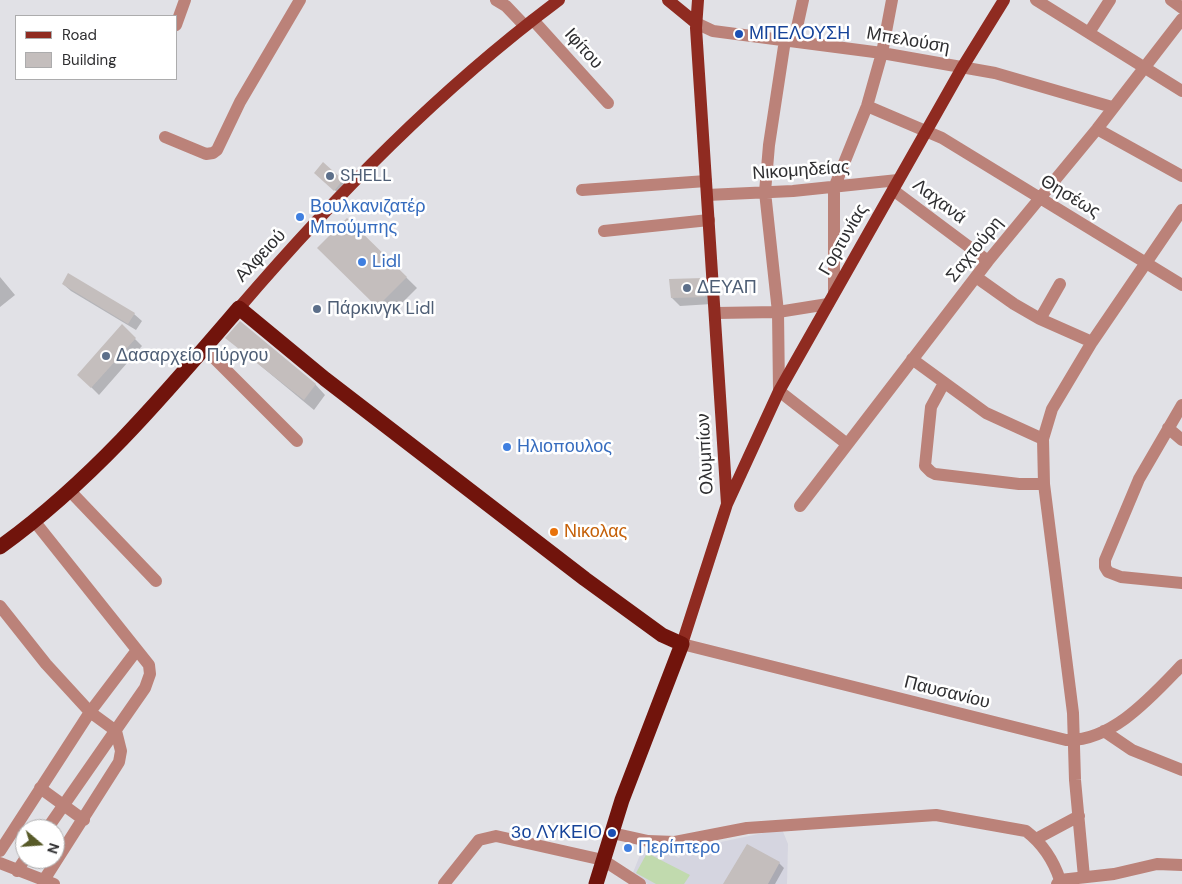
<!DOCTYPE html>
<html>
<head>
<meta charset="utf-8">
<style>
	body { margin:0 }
	#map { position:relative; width:1182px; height:884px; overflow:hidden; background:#e1e1e6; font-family:"DM Sans",sans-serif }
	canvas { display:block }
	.legend { position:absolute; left:15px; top:15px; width:162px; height:65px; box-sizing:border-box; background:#fff; border:1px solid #acacad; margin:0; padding:6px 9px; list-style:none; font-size:15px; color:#2f2f31 }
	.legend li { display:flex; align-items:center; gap:10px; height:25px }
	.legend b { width:25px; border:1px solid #acacad }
	.north { position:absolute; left:15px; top:819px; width:50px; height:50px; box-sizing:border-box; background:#fff; border:1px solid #acacad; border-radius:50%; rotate:108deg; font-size:14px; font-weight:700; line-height:20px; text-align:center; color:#2f2f31 }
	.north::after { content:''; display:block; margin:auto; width:18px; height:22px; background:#575a28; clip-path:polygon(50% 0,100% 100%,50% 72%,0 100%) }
</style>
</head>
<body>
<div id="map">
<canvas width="1182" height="884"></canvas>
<ul class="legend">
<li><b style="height:6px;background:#8f2b21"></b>Road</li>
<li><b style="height:14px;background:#c4bebd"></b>Building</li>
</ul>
<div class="north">N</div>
</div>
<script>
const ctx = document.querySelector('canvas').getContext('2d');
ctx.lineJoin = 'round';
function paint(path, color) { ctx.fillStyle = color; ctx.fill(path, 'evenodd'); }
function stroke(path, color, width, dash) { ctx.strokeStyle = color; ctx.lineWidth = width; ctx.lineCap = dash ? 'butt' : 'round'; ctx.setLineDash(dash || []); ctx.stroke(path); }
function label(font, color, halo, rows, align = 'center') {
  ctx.font = font + ' "DM Sans",sans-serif'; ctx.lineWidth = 5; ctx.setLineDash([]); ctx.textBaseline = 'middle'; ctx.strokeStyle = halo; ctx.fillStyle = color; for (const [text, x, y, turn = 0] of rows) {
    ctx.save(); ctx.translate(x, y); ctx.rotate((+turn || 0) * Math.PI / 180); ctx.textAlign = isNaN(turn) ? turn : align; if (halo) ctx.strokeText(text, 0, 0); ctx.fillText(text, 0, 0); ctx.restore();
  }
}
const built = new Path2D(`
	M782,829L788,844L787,884H648L632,875L642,850H665L679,858L683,850Z`);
const green = new Path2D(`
	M647,853L690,875L684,884H656L636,873Z`);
const shadow = new Path2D(`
	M323,164L344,183L337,192L315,173Z
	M347,219L417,288L388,317L319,248Z
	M0,277L15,295L0,307Z
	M703,279L711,287L712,304L680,306L672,298Z
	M63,284L134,314L142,321L136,330L71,291Z
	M122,326L142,346L99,395L79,375Z
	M227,338L315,384L325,395L314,410Z
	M779,863L784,868L775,884H725Z`);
const building = new Path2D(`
	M323,162L343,180L334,191L314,173Z
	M347,218L407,277L377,307L317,248Z
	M68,273L135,313L128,324L62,284Z
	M704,278L705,297L671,298L669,279Z
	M240,321L316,384L304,400L225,338Z
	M122,324L136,338L91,388L77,375Z
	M747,844L780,862L768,884H723Z`);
const minor = new Path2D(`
	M496,0L506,6L525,26
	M1036,0L1182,91
	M1171,0L1182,8
	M533,20L608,103
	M696,23L713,31L882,53L995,73L1112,107
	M176,25L185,0
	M1090,31L1110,0
	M785,40L769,145L765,192L778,312L779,391L847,444
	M794,41L803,0
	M867,106L942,138L1182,285
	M1097,129L1182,176
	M165,137L206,154L213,153L217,150L240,102L300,0
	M582,190L706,181
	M893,190L988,261
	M707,195L793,191L898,180
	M604,231L709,220
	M976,277L1014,304L1040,319L1060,284
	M834,292V188L867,106L882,53L892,0
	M716,313L778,312L828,304
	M1040,319L1092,342
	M204,348L297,441
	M912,359L986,413L1043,439
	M944,383L931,407L925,466L931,472L935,474L1019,484H1044
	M1182,405L1139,479L1105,560V567L1108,572L1121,577L1182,583
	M1168,428L1182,440
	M70,491L156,581
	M800,506L988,261L1097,129L1182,19
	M35,522L149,665L150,674L145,688L47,829
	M0,606L46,664L90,712L0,851
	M682,644L1066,740C1112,742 1152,696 1182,665
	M1104,731L1132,750L1182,770
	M40,788L84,820
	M612,833L648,841L675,842L747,828L936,815L1026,831C1043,844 1053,859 1060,880
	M1036,839L1079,816
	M0,863L54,884
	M17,871L25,859
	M1084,877L1075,780L1073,713L1044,484L1043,439L1052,409L1092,342L1182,210
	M44,880L119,762L121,751L116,731L90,712L137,650
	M444,884L479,840L496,836L603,860L640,884
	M1057,884L1060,880L1114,874L1157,864L1182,865`);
const major = new Path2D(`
	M668,0L696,23
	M239,308C336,195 440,89 559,0
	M727,504L779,391L962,68L1004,0
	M682,644L727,504L696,28L698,0`);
const highway = new Path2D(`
	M0,547C92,481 166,393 239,308L325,379L585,579L662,635L682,644L622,800L596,884`);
const markers = [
	[739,34,5,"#1a4fb4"],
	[330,176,5,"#5c6f8a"],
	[300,217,5,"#3f7fe0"],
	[362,262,5,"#3f7fe0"],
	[687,288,5,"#5c6f8a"],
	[317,309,5,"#5c6f8a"],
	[106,356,5,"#5c6f8a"],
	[507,447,5,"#3f7fe0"],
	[554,532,5,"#e8710a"],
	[612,833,5,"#1a4fb4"],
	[628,848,5,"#3f7fe0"]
];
const transitNames = [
	["ΜΠΕΛΟΥΣΗ",749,34],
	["3ο ΛΥΚΕΙΟ",602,833,"right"]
];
const streetNames = [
	["Μπελούση",908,41,10],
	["Ιφίτου",583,49,48],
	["Νικομηδείας",801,171,-4],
	["Θησέως",1070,197,31],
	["Λαχανά",939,202,37],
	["Γορτυνίας",844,240,-60],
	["Σαχτούρη",975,250,-51],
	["Αλφειού",261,256,-47],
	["Ολυμπίων",706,454,-93],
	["Παυσανίου",947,693,14]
];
const serviceNames = [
	["SHELL",340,176],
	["ΔΕΥΑΠ",697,288],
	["Πάρκινγκ Lidl",327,309],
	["Δασαρχείο Πύργου",116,356]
];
const shopNames = [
	["Βουλκανιζατέρ",310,207],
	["Μπούμπης",310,228],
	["Lidl",372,262],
	["Ηλιοπουλος",517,447],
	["Περίπτερο",638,848]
];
const foodNames = [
	["Νικολας",564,532]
];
paint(built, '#d5d5e0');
paint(green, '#c1daae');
paint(shadow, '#0003');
paint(building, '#c4bebd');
stroke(minor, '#bb8279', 12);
stroke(major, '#8f2b21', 12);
stroke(highway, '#71140c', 15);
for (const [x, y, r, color] of markers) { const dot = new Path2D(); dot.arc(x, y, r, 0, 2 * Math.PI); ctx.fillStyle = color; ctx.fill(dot); stroke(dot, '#fff', 2); }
label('18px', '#164399', '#fff', transitNames, 'left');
label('18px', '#2f2f31', '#fff', streetNames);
label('18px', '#4e5e75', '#fff', serviceNames, 'left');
label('18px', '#366cbe', '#fff', shopNames, 'left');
label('18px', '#c56008', '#fff', foodNames, 'left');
</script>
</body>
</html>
